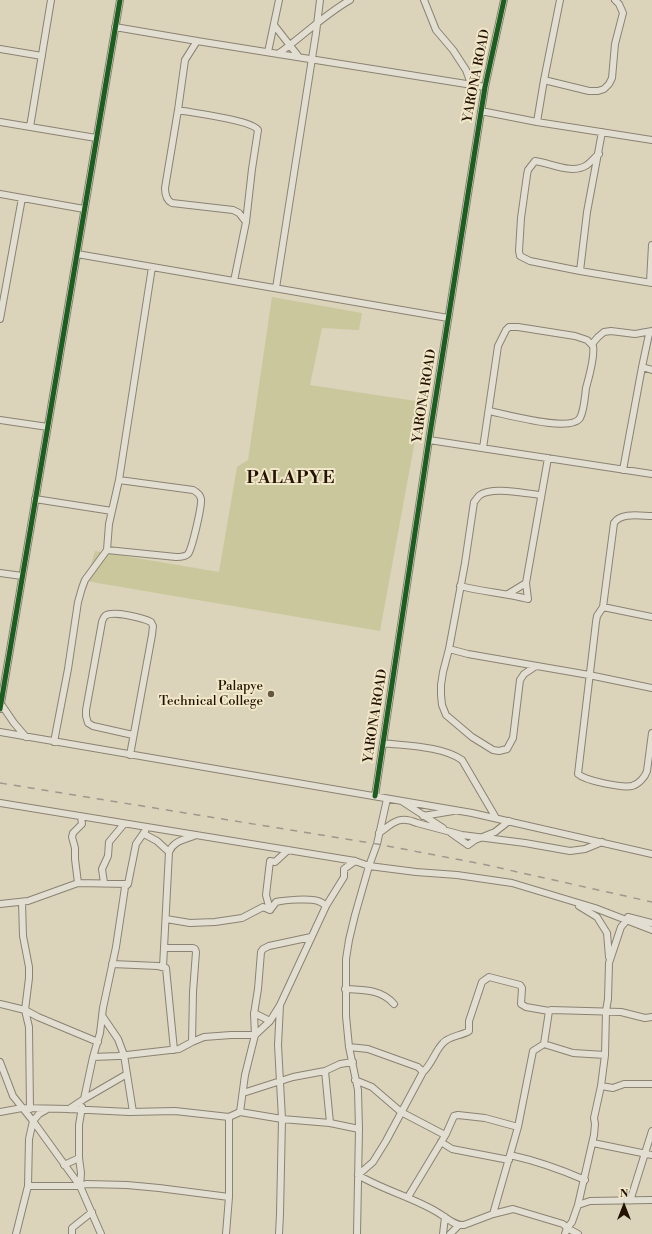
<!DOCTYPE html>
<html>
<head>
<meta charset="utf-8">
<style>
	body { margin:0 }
	#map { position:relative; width:652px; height:1234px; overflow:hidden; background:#dbd3ba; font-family:"Libre Bodoni",serif }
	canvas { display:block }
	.north { position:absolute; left:604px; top:1186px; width:40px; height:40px; -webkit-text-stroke:3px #f1e7c9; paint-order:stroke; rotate:0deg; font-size:11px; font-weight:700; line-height:16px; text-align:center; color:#241200 }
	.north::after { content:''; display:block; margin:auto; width:14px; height:18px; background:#241200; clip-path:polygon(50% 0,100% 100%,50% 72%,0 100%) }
</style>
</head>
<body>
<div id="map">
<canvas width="652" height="1234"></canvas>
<div class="north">N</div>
</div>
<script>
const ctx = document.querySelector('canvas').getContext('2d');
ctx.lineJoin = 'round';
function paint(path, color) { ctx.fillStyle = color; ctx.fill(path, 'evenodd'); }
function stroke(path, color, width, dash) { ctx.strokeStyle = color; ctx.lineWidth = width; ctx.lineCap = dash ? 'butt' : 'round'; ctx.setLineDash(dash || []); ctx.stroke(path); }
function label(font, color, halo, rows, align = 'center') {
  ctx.font = font + ' "Libre Bodoni",serif'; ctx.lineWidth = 4; ctx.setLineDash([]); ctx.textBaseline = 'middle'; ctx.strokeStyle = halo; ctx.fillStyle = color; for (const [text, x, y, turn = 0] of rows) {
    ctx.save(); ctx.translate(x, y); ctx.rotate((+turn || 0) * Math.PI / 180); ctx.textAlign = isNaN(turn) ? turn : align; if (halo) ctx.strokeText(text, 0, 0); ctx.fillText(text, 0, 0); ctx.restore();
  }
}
const green = new Path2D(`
	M272,297L362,313L359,330L322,328L310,385L422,402L380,631L86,581L95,551L219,572L237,467L248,460Z`);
const minor = new Path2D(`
	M424,0L436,30L453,50L466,70L471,84
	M274,25L299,57
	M115,27L197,41L485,87
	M197,41L185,60L178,110L165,188C165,194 166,200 172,203L233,210L239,213L246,222
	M0,49L42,56
	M268,52L279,0
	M278,54C303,36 324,15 350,0
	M544,80L589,91H598L604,89L609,84L612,78L615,44L623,13L619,4L615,0
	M178,110C193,113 252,120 258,130L252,169L246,222L234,281
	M481,111L537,122L652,140
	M0,122L96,138
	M537,122L544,80L560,0
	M30,127L51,0
	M599,154C595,157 591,162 587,165C572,175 551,163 535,161L528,170L527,175L521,218L519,251L520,256L530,261L580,271L652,283
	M0,194L84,209
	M77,254L448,318
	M580,271L587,212L602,132
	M650,282L652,245
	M276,288L316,33L320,0
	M0,319L22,198
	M592,344L598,337L604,332L611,331L635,334L652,331
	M642,367L652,370
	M0,420L48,427
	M429,440L652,474
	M483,448L498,346L506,330L509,327H518L575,336L587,340L593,346C595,357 589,377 586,388C585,396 584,411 580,418C571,433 505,414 489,411
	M623,470L642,367L649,334L652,331
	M35,499L112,511
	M652,516C641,516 621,512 614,523L603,607L597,616L596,622L578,774C586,781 622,788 632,786C639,784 645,777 647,771L652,733
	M107,550L176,557C180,557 185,557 188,554C192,549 202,506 201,499C200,494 197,492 193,490L119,480
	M0,573L22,576
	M460,586C483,592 505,593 528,599L526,583
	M508,594L526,583L548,458
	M603,607L652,617
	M449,649L468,654L589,675L652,688
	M536,666L524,674L520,680L513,738L507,749L499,751L493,750L472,737L446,715L442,705L441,695V685L443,672L449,649L465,563L474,502C476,500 478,496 480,495C493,486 526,494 541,495
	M1,704L14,723L26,737
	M0,709L120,0
	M0,732L472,813L652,854
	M54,742L68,669L78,602L82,588L85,580L107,550L109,524L119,480L152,267
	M383,743C407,746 442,746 462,760L496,818
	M130,755L152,635L153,626L151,622C143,618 112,610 105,616C104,617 102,621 102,622L86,710V716L88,723L93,726L133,735
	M375,796L429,440L485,87L504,0
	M403,802L443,828
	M0,803L355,861L369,866L416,872L457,875L512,883L595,908L652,930
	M423,816L453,811
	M379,833C393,823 399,815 417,823L462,835L525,843L570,851L585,849L602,842
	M451,833L468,845L475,840L495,832L509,821
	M144,834L157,841L169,852L163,967
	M169,852C174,840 185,840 196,835
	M78,883L75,859V848L72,837L73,833L82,824L81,817
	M104,883L102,869L108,856L109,842L124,824
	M128,884L136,844L145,831
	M22,902L23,936L29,967V978L25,1010L29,1027L30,1109
	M0,904L28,901L78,883L128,884L125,887L124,894L116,947L103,1008L100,1033L93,1057L84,1099L69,1109
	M579,906L597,917L607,933L609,957
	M270,910L266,895L270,861L275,862L288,850
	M628,917L652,923
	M166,919L190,923L215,922L242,918L263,907L270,910L276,902C285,900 310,898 318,901C322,902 324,904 326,906
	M164,948H193L195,949L196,952L193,992L192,1042
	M112,964L158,966L166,968L174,1050
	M345,989C363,990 381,989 394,1004
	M0,1004L25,1010L38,1017L98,1042
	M254,1013L270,1021
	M103,1017L118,1039L124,1055L133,1112
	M544,1044L573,1053L605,1055
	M349,1047L368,1049L418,1067L423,1072L386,1141L373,1162L358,1175C383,1190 412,1197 437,1212C446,1217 454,1226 464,1225L493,1214L513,1209L563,1224L567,1228L572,1222L578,1205L590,1201L652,1200
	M93,1057L118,1056L179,1049L192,1042L204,1037L231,1035H255L254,1014L258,989L261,952L263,949L269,946L311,937
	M0,1062L13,1096L33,1121L29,1139L28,1186L16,1234
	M325,1071L330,1123
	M423,1072C432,1064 435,1051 443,1043C449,1036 461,1036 469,1031V1021L482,982L489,977L520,985L522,988L521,1004L526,1007L549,1011L551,1010L621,1012L645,1018L652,1017
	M355,1080L372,1087L401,1112L443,1134H446L454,1116L458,1115L485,1118L518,1127L493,1214
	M601,1086L613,1088L624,1084H652
	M243,1093L293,1077L325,1071L340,1064L353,1062
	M84,1099L127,1074
	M46,1110L39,1114L33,1121L80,1186L101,1234
	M0,1112L22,1108L69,1109L129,1112L175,1111L229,1117V1197L226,1234
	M240,1112L282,1119L330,1123L359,1129
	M229,1117L240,1112L245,1075L255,1035L270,1021L280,1005
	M518,1127L533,1051L544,1044L549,1011
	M441,1142L452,1149L509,1160
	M593,1143L652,1155
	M510,1155C537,1161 560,1169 585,1180
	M64,1165L79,1158
	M28,1186H80L86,1184L127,1185L159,1188L229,1197
	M80,1186L81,1173L79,1158V1125L82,1107
	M408,1197L446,1134
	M630,1201L652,1131
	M578,1205L594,1135L595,1124L594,1118L601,1086L605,1055L606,1011L608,999L609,963L621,927L627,920
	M72,1234V1228L92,1212
	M279,1234L280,1214L282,1119L278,1045L280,1005L326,906L344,877V869L355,861
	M357,1234L359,1129L358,1090L349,1047L346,1016V959L349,940L355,915L369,866L377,844L387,799
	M443,1234L445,1217
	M450,1234L459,1225
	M565,1234L567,1228L578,1234`);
const rail = new Path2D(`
	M0,783L377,844L482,864L652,902`);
const cycleway = new Path2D(`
	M0,709L120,0
	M375,796L429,440L485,87L504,0`);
const markers = [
	[271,694,4,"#645641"]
];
const streetNames = [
	["YARONA ROAD",477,76,-79],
	["YARONA ROAD",425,396,-81],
	["YARONA ROAD",376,716,-81]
];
const poiNames = [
	["Palapye",263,687],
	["Technical College",263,702]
];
const districtNames = [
	["PALAPYE",291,479]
];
paint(green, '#cac79d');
stroke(minor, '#8a8373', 8);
stroke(minor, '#e3ded2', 6);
stroke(rail, '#9e988d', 1.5, [7, 7]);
stroke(cycleway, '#1b5e20', 5);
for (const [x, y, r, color] of markers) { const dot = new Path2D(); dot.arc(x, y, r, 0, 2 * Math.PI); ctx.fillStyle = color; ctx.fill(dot); stroke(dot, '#f1e7c9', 1.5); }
label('13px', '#241200', '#f1e7c9', streetNames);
label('13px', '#241200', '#f1e7c9', poiNames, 'right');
ctx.letterSpacing = '1px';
label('bold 17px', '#241200', '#f1e7c9', districtNames);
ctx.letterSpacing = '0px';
</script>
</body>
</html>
